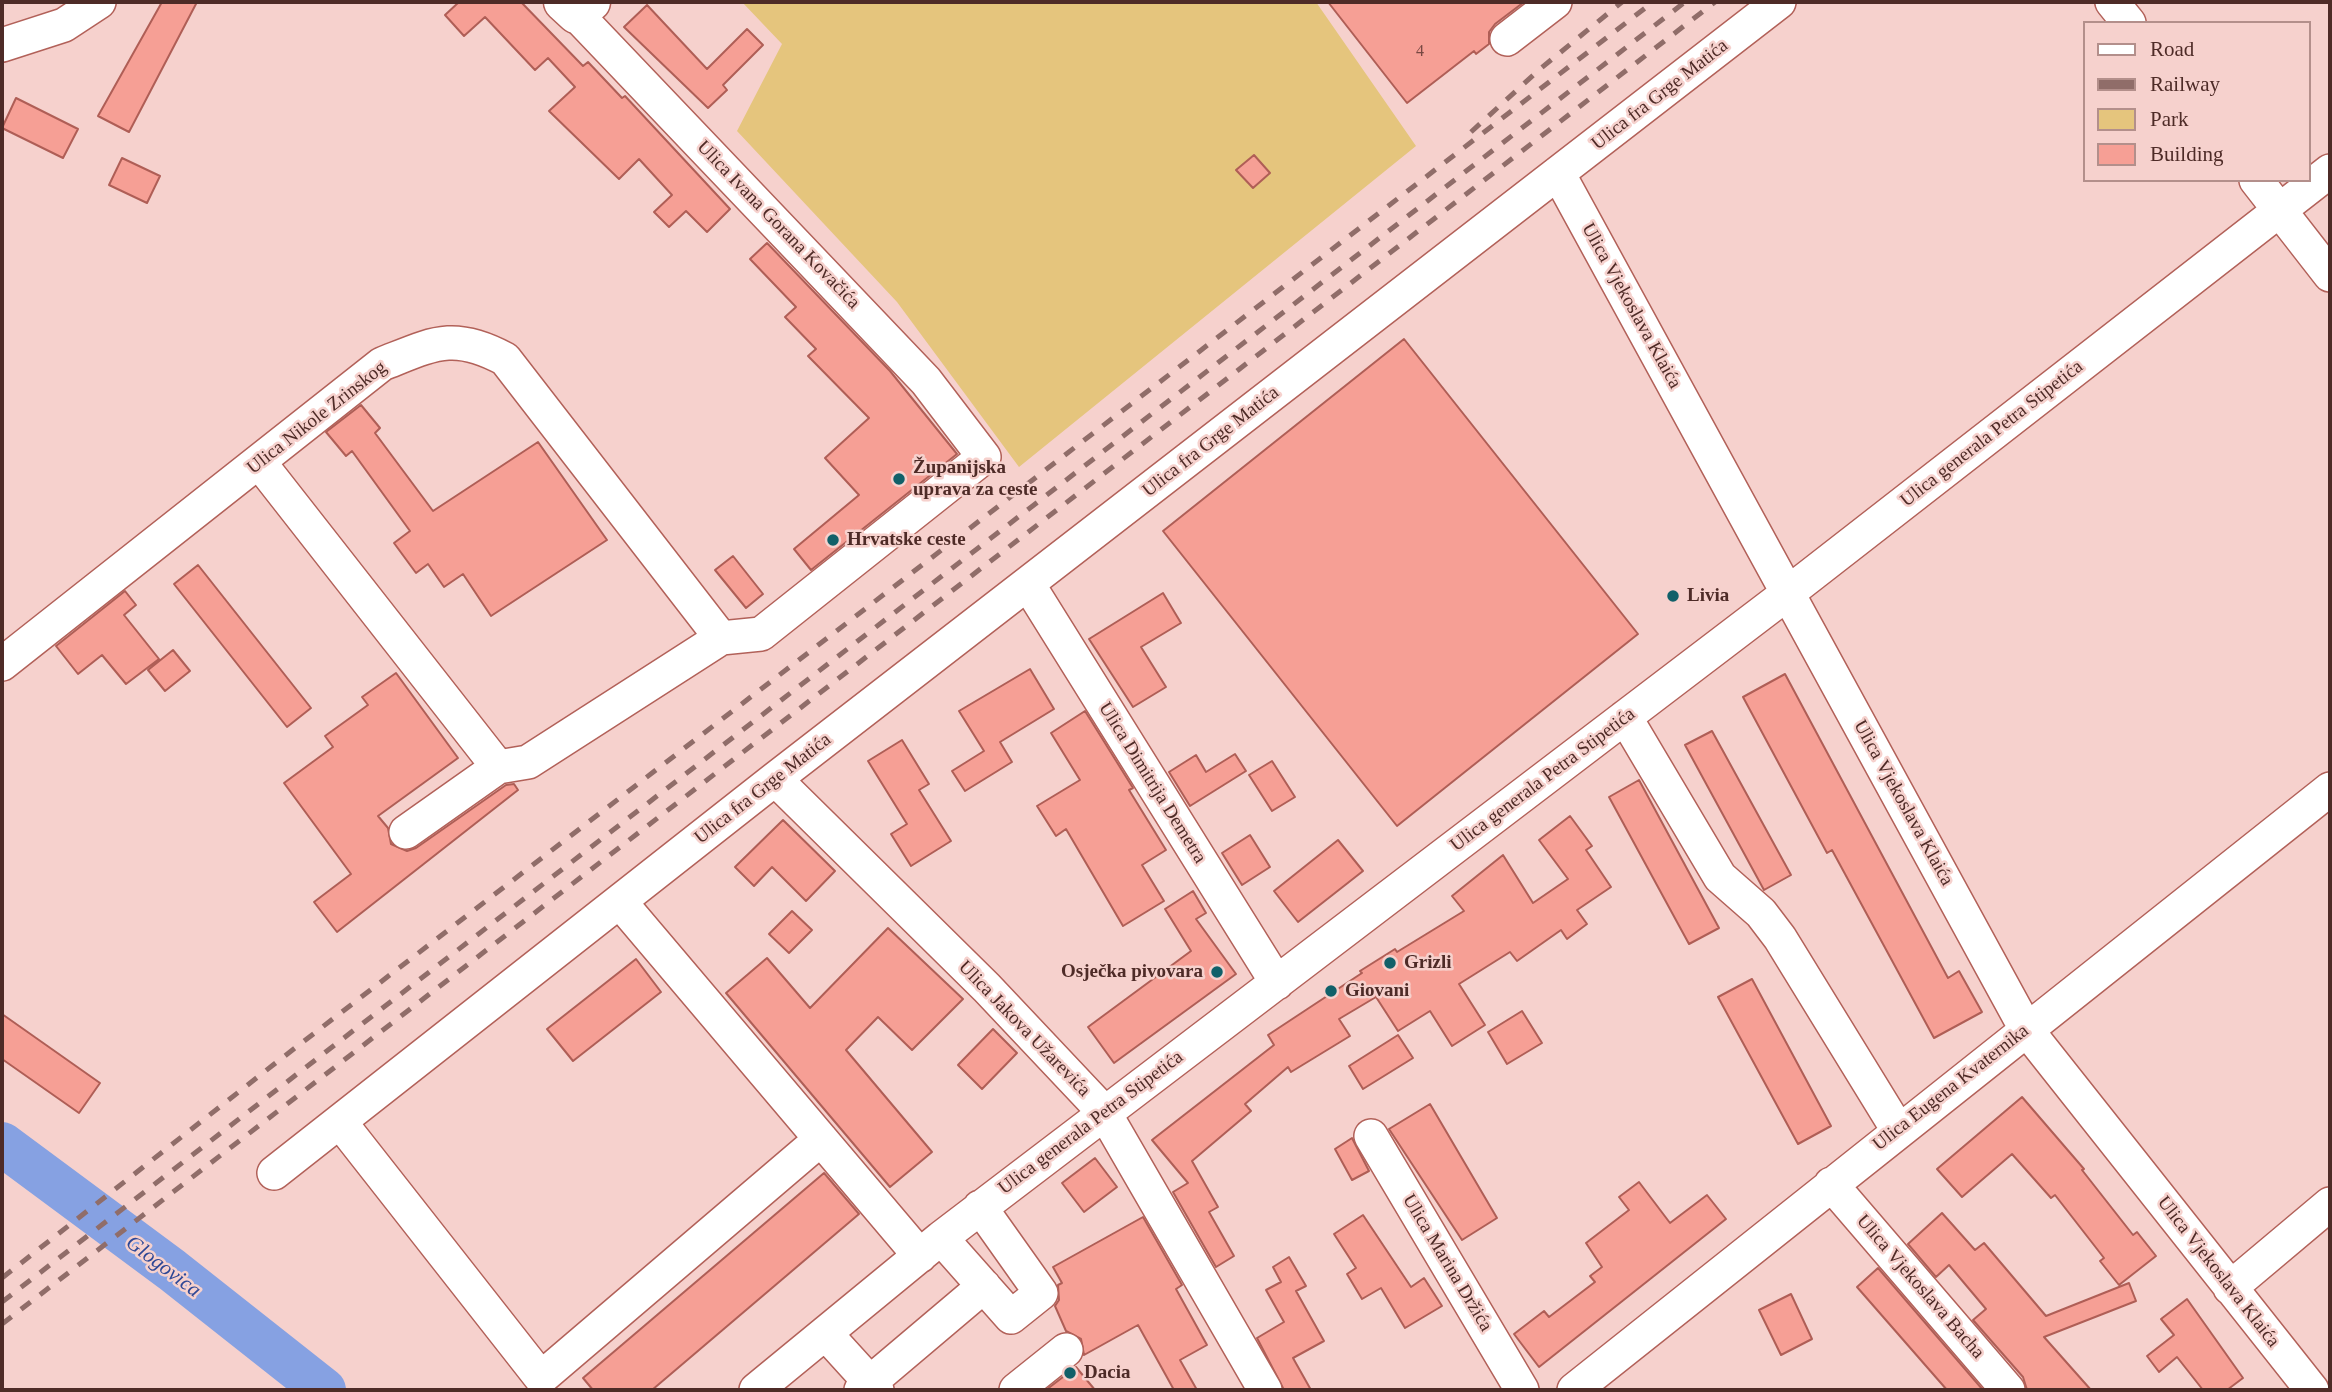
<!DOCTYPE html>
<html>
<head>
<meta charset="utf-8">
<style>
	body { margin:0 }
	#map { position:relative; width:2332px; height:1392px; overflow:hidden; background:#f6d1cd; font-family:Georgia,serif }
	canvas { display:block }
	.frame { position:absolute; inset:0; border:4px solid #4e2b27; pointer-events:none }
	.legend { position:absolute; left:2083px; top:21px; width:228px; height:161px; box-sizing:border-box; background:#f6d1cd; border:2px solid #b38f8b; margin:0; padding:9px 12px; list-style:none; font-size:21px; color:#4e2b27 }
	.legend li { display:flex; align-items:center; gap:14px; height:35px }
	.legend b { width:35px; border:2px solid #b38f8b }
</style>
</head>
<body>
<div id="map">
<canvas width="2332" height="1392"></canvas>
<div class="frame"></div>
<ul class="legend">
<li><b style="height:9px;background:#fff"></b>Road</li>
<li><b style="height:9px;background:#906d69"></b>Railway</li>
<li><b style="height:19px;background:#e5c57d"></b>Park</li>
<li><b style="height:19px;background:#f69f95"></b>Building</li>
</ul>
</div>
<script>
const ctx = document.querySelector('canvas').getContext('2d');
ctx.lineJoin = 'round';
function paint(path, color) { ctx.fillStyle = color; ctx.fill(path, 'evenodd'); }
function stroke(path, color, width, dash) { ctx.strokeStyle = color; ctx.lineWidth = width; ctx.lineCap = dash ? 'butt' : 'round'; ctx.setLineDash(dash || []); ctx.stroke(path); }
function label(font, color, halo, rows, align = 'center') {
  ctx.font = font + ' Georgia,serif'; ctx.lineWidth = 5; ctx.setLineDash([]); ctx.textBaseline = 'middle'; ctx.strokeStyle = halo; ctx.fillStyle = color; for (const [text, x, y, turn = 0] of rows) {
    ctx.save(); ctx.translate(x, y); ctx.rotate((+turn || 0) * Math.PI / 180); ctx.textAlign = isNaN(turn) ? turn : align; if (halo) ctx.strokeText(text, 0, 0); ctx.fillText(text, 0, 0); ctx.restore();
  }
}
const green = new Path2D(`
	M742,2H1316L1416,146L1019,467L897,302L737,131L782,44Z`);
const river = new Path2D(`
	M2,1144L172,1270L324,1390`);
const building = new Path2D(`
	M162,2H197L129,132L98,116Z
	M459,2H521L583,66L588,62L622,98L625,96L730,209L707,232L686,211L669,227L654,212L672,195L639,159L619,179L549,111L575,87L548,58L535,70L485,17L464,36L445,15Z
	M1328,2H1524L1495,24L1489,32V44L1476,54L1474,51L1407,103Z
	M647,5L707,69L747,29L763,45L723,85L727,90L708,108L624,27Z
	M16,98L78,129L63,158L2,128Z
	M1254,155L1270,173L1253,188L1236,170Z
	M122,158L160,176L147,203L109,185Z
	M767,243L890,371L957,454L811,570L794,549L859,495L825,458L869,418L808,356L816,349L785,317L796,307L750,259Z
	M1404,339L1638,634L1397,826L1163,531Z
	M361,405L380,428L375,433L433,511L538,442L607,540L491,616L463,574L444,587L428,564L416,573L394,543L410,531L352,451L346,456L326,432Z
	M733,556L763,594L746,608L715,570Z
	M198,565L311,708L287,727L174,584Z
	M125,591L136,605L124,615L159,659L126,684L102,655L78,674L56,646Z
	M1163,593L1181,623L1141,647L1166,687L1133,707L1089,639Z
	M173,650L190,671L165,691L148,670Z
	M1030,669L1054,709L1000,742L1012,762L965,791L952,771L984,751L959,711Z
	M396,673L458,758L378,816L388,828L391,844L407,851L416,848L506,785L514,784L518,790L337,932L314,902L351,874L284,783L333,747L325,736L368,705L362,697Z
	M1785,674L1948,978L1959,971L1982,1012L1934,1038L1832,850L1827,853L1743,697Z
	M1085,711L1133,788L1129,790L1166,850L1142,865L1164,901L1123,926L1066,829L1056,836L1037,806L1080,780L1051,733Z
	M1712,731L1791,875L1764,890L1685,745Z
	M902,740L929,784L919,790L951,841L911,866L891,834L907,824L868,761Z
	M1235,754L1246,771L1190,806L1169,772L1196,755L1206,772Z
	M1272,761L1295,797L1272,811L1249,775Z
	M1639,780L1719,928L1689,944L1609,797Z
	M1570,816L1592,846L1586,850L1611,887L1577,910L1587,924L1567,939L1561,930L1517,961L1510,952L1459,984L1485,1025L1452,1046L1430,1011L1398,1031L1376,997L1339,1019L1350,1036L1291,1072L1288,1067L1245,1104L1251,1111L1192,1161L1218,1207L1209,1212L1234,1256L1216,1267L1173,1192L1188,1183L1152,1140L1274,1045L1268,1035L1362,973L1360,971L1395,949L1397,952L1464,911L1452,896L1503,855L1533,903L1568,879L1539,840Z
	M783,820L835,871L806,901L772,867L754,886L735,867Z
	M1250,835L1270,867L1242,885L1222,853Z
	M1338,840L1363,871L1298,922L1274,891Z
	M1193,891L1206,913L1196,919L1236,974L1114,1063L1088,1027L1191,951L1165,909Z
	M792,911L812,930L789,953L769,934Z
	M888,928L963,999L912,1050L878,1017L846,1050L932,1152L890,1187L726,993L767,958L810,1008Z
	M636,959L661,992L573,1061L547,1029Z
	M1752,979L1831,1126L1798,1144L1718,997Z
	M1522,1011L1542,1043L1507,1064L1488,1032Z
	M2,1014L100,1083L79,1113L2,1059Z
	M993,1029L1017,1053L982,1089L958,1065Z
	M1398,1035L1413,1058L1363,1089L1349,1066Z
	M2022,1097L2084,1169L2082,1170L2133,1235L2137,1232L2156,1256L2119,1285L2100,1261L2104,1258L2055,1195L2051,1198L2012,1154L1962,1197L1937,1169Z
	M1430,1104L1497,1218L1462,1240L1389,1129Z
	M1352,1138L1369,1171L1352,1180L1335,1149Z
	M1095,1158L1117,1187L1084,1212L1062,1183Z
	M824,1173L859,1214L652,1390H593L583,1378Z
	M1639,1182L1670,1223L1707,1195L1726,1219L1539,1367L1514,1334L1544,1311L1549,1317L1595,1282L1590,1276L1602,1267L1586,1243L1629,1210L1619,1197Z
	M1942,1213L1975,1250L1984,1243L2046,1316L2129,1283L2136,1301L2044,1337L2091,1390H2027L2023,1377L1973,1320L1986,1309L1949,1265L1936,1277L1908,1244Z
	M1363,1215L1411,1287L1424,1278L1442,1306L1405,1328L1381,1288L1362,1299L1347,1274L1356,1268L1334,1234Z
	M1143,1217L1182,1285L1176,1289L1207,1345L1180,1360L1197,1390H1174L1138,1325L1084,1355L1081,1339L1066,1331L1055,1306L1059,1300L1058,1285L1062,1283L1053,1267Z
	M1289,1257L1306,1286L1296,1291L1324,1341L1293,1358L1311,1390H1284L1257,1338L1284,1322L1266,1290L1281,1282L1273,1267Z
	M1878,1268L1983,1390H1947L1857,1287Z
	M1791,1294L1812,1339L1781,1355L1759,1310Z
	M2187,1299L2243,1378L2227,1390H2203L2177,1357L2159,1372L2147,1356L2174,1335L2161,1319Z
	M1076,1367L1095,1390H1046Z`);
const minor = new Path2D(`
	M2112,2L2129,23
	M1507,39L1555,2
	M2,45L64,25L99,2
	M1558,173L2026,1029L2312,1390
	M2256,180L2330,275
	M259,462L498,767
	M1028,584L1277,983
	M2,664L382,364C433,344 453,331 505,359L721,638
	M1625,717L1720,877L1761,913L1780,938L1898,1130
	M775,779L987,988L1104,1112L1265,1390
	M406,832L498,767L528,762L721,638L761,634L984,457L926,381L576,14
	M620,902L920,1256
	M340,1122L541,1378L821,1139
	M1371,1136L1522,1390
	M274,1173L775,779L1779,2
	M1831,1184L2008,1390
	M941,1238L1011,1317L1041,1293L980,1207
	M2230,1288L2330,1204
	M826,1334L877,1390
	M756,1390L941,1238L1788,593L2330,171
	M861,1390L984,1286
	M1016,1390L1066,1350
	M1574,1390L2330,789`);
const major = new Path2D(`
	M563,2L576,14L591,2`);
const rail = new Path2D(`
	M1471,132L1540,69L1622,2
	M2,1278L273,1065L1653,2
	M2,1302L1685,2
	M2,1324L1715,2`);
const markers = [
	[899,479,7,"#116069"],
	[833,540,7,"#116069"],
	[1673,596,7,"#116069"],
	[1390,963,7,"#116069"],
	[1217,972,7,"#116069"],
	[1331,991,7,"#116069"],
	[1070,1373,7,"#116069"]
];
const numberNames = [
	["4",1420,52]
];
const streetNames = [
	["Ulica fra Grge Matića",1660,95,-38],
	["Ulica Ivana Gorana Kovačića",778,225,46],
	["Ulica Vjekoslava Klaića",1631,306,61],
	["Ulica Nikole Zrinskog",317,418,-38],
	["Ulica generala Petra Stipetića",1992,434,-38],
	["Ulica fra Grge Matića",1211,442,-38],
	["Ulica generala Petra Stipetića",1543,780,-37],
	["Ulica Dimitrija Demetra",1152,783,58],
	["Ulica fra Grge Matića",763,789,-38],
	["Ulica Vjekoslava Klaića",1903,803,61],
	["Ulica Jakova Užarevića",1024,1029,46],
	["Ulica Eugena Kvaternika",1951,1088,-38],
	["Ulica generala Petra Stipetića",1091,1123,-37],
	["Ulica Marina Držića",1447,1263,59],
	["Ulica Vjekoslava Klaića",2218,1272,52],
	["Ulica Vjekoslava Bacha",1920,1287,49]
];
const poiNames = [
	["Županijska",913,468],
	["uprava za ceste",913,490],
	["Hrvatske ceste",847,540],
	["Livia",1687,596],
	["Grizli",1404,963],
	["Osječka pivovara",1203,972,"right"],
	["Giovani",1345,991],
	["Dacia",1084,1373]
];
const waterNames = [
	["Glogovica",163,1267,37]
];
paint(green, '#e5c57d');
stroke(river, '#86a1e2', 44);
paint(building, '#f69f95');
stroke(building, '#af5e56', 2);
stroke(minor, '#b26159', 36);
stroke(major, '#b26159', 41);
stroke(minor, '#fff', 33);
stroke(major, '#fff', 38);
stroke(rail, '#906d69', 5, [12, 12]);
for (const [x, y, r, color] of markers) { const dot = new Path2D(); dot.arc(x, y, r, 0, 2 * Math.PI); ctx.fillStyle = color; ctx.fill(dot); stroke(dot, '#f6d1cd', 2.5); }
label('16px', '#784842', null, numberNames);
label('19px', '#4e2b27', '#f6d1cd', streetNames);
label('bold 19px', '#4e2b27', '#f6d1cd', poiNames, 'left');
label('italic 21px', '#2e4795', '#f6d1cd', waterNames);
</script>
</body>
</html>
